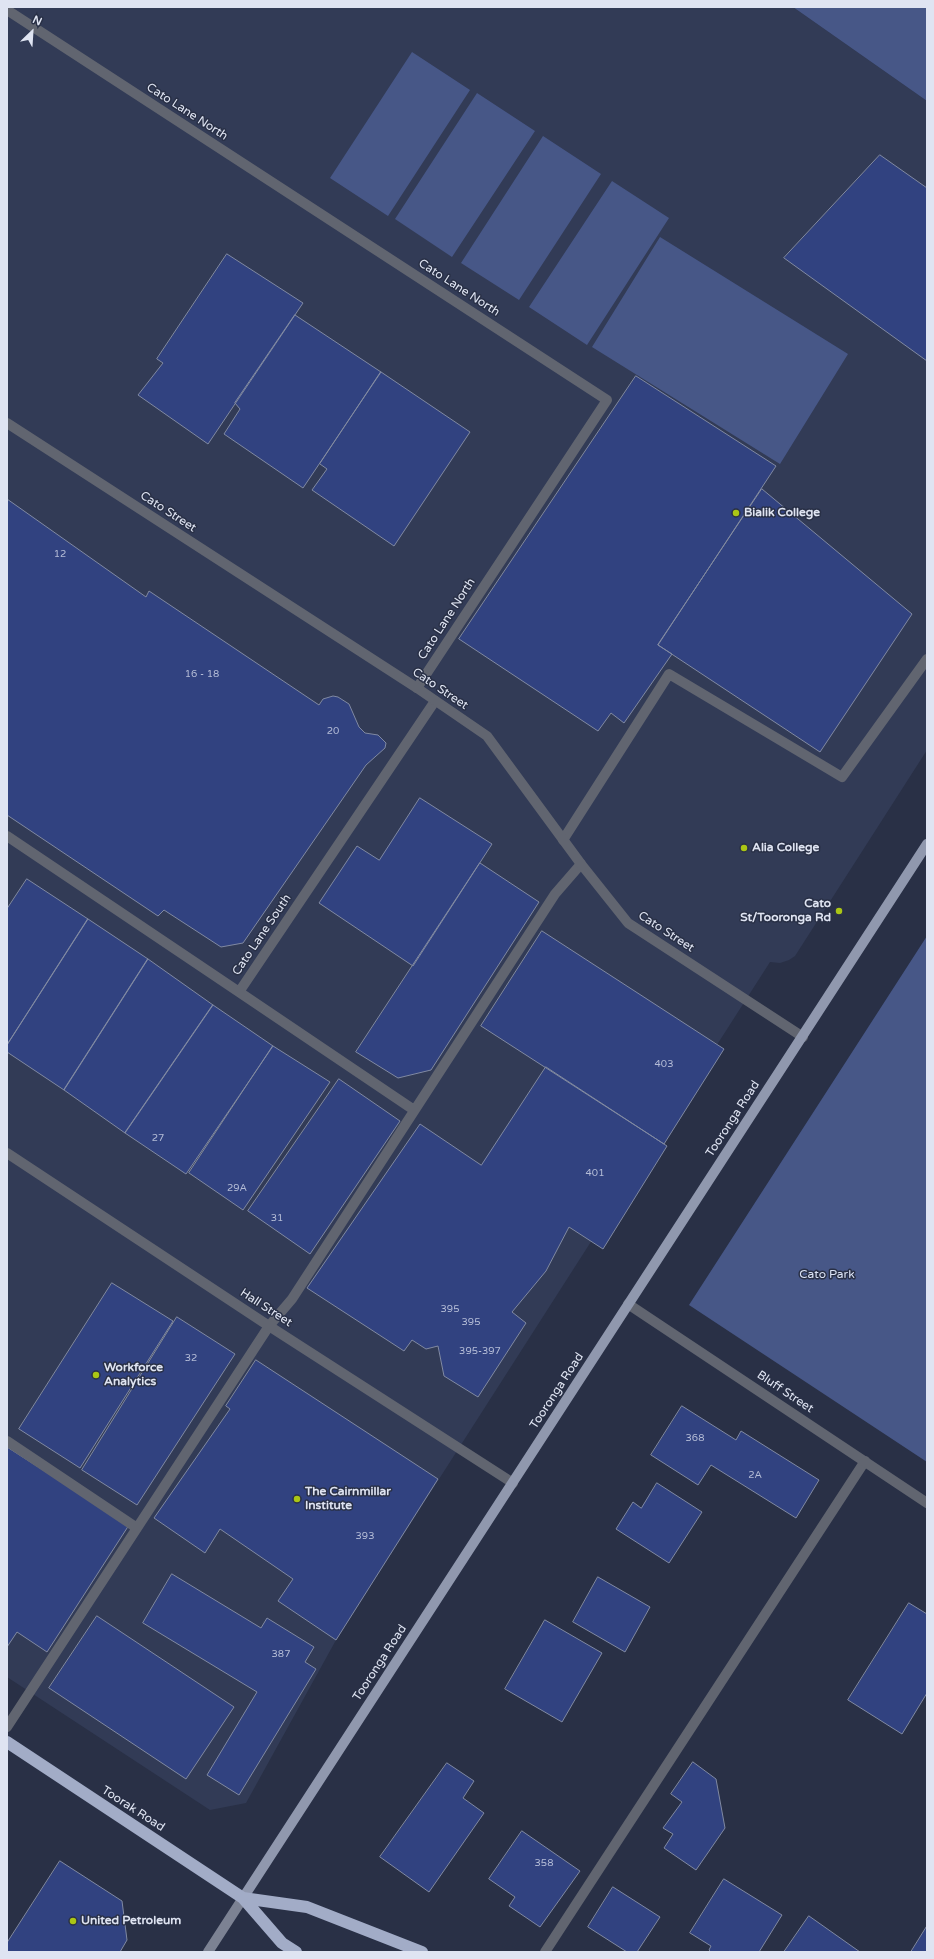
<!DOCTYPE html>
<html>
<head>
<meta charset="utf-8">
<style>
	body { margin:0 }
	#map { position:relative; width:934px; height:1959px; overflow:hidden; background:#293046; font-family:"Varela Round",sans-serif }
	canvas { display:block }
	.frame { position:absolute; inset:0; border:8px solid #dfe4f2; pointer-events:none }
	.north { position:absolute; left:12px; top:12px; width:40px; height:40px; -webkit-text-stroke:3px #293046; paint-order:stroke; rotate:25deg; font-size:11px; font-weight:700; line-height:16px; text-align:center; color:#dfe4f2 }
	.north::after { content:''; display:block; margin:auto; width:14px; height:18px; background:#dfe4f2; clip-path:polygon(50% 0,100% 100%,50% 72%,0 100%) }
</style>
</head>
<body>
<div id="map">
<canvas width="934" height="1959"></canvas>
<div class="frame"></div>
<div class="north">N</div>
</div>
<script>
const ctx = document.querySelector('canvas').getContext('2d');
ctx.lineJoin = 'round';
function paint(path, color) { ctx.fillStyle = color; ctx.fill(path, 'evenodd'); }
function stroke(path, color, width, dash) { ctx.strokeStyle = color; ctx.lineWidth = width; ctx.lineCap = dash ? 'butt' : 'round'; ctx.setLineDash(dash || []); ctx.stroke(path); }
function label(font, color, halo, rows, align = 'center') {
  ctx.font = font + ' "Varela Round",sans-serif'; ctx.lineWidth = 3; ctx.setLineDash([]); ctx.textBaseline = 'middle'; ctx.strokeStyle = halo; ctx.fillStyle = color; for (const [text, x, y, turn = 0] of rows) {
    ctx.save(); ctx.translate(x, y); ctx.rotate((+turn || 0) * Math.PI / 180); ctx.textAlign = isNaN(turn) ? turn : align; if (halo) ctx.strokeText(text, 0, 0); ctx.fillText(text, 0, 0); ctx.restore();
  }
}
const built = new Path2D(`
	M7,7H793L927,101V750L795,956L789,960L780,963L770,962L336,1640L246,1803L210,1810L7,1677Z`);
const green = new Path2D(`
	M793,7H927V101Z
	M412,52L470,90L388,216L330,178Z
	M477,93L535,131L452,257L395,219Z
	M543,136L601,174L519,300L461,263Z
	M612,181L669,218L587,345L529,307Z
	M660,237L848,354L780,464L592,347Z
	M927,936V1462L689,1305Z`);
const building = new Path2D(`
	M880,155L927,188V361L784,258Z
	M227,254L303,303L208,444L138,395L163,363L157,359Z
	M295,315L381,372L303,488L224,434L240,409L235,403Z
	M381,372L470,432L394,546L312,490L327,469L320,464Z
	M636,376L776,466L658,645L672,654L624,723L611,713L598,731L459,639Z
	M762,489L912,614L820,752L658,645Z
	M7,499L146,597L149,591L319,705L323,699L333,696L338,697L349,704L359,727L365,733L378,735L386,743L385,748L366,765L243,943L221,947L164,910L158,916L7,815Z
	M420,798L492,844L413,966L319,903L357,846L379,860Z
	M480,863L539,902L431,1070L398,1078L356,1052Z
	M27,879L88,919L7,1045V909Z
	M88,919L148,959L64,1090L7,1052V1045Z
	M542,931L724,1049L664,1144L481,1026Z
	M148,959L213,1005L125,1133L64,1090Z
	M213,1005L273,1046L186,1174L125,1133Z
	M273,1046L330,1082L243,1210L189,1173Z
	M546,1067L667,1146L603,1249L569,1227L546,1271L512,1312L526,1323L478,1397L444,1376L438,1346L426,1349L412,1340L404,1351L307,1288L420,1124L481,1165Z
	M339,1079L400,1121L310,1254L248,1211Z
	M112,1283L173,1321L80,1468L19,1429Z
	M177,1317L235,1354L137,1505L82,1470Z
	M256,1360L438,1479L336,1640L278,1601L293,1579L220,1529L205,1553L154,1518L230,1409L226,1406Z
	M682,1406L736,1440L741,1431L819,1480L796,1518L711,1465L698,1485L651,1455Z
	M7,1447L129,1525L47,1652L17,1632L7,1647Z
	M657,1483L702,1512L669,1563L616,1529L633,1502L641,1508Z
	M172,1574L261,1628L267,1618L314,1647L305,1662L316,1669L239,1795L207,1775L257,1692L143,1623Z
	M598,1577L650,1607L625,1652L573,1622Z
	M909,1603L927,1614V1693L902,1734L848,1700Z
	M97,1616L234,1707L186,1779L49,1688Z
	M545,1620L602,1653L562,1722L505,1689Z
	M693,1762L716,1779L725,1828L696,1870L664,1848L673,1834L663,1828L682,1802L671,1794Z
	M447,1763L474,1781L463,1798L484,1813L429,1892L380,1857Z
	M522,1831L580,1871L540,1927L509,1906L515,1897L489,1879Z
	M60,1861L122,1901L127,1940L120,1952H7V1943Z
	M724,1879L782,1915L759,1952H711L709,1950L711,1946L690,1933Z
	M613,1887L660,1917L637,1952H627L588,1927Z
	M809,1916L860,1952H784Z
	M927,1926V1952H911Z`);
const lane = new Path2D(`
	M7,10L607,400L417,688
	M7,836L239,992L435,701
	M563,840L669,674L842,777L927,659
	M239,992L414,1110
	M7,1441L137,1528
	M7,1727L269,1326L292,1299L555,894L581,864
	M545,1952L865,1461`);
const street = new Path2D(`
	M7,423L417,688L487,736L581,864L628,923L803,1037
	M7,1153L269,1326L513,1483
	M628,1304L927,1503`);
const secondary = new Path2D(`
	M208,1952L243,1898`);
const primary = new Path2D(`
	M243,1898L927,844`);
const highway = new Path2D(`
	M7,1742L243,1898L282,1943L296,1952
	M243,1898L307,1907L422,1952`);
const markers = [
	[736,513,4,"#abc615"],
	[744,848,4,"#abc615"],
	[839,911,4,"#abc615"],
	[96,1375,4,"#abc615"],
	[297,1499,4,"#abc615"],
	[73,1921,4,"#abc615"]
];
const numberNames = [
	["12",60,554],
	["16 - 18",202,674],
	["20",333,731],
	["403",664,1064],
	["27",158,1138],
	["401",595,1173],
	["29A",237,1188],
	["31",277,1218],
	["395",450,1309],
	["395",471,1322],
	["395-397",480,1351],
	["32",191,1358],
	["368",695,1438],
	["2A",755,1475],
	["393",365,1536],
	["387",281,1654],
	["358",544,1863]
];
const streetNames = [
	["Cato Lane North",187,112,33],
	["Cato Lane North",459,288,33],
	["Cato Street",168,512,33],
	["Cato Lane North",447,619,-57],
	["Cato Street",440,689,34],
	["Cato Street",666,932,33],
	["Cato Lane South",262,935,-56],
	["Tooronga Road",733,1119,-57],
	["Hall Street",266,1308,33],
	["Tooronga Road",557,1391,-57],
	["Bluff Street",785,1392,34],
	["Tooronga Road",380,1663,-57],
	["Toorak Road",133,1809,33]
];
const poiNames = [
	["Bialik College",744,513],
	["Alia College",752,848],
	["Cato",831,904,"right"],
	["St/Tooronga Rd",831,918,"right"],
	["Workforce",104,1368],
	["Analytics",104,1382],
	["The Cairnmillar",305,1492],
	["Institute",305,1506],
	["United Petroleum",81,1921]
];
const parkNames = [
	["Cato Park",827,1275]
];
paint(built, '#323b56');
paint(green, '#475787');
paint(building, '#314280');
stroke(building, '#8089a2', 1);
stroke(lane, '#616570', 10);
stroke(street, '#616570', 10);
stroke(secondary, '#7c8293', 10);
stroke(primary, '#9098ae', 10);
stroke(highway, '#a2acc7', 12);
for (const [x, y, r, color] of markers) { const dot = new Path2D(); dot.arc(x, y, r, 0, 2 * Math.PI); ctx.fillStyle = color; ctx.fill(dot); stroke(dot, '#293046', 1.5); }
label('10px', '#b4bcd6', null, numberNames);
label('12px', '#dfe4f2', '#293046', streetNames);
label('bold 12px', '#dfe4f2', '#293046', poiNames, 'left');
label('12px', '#dbe3f6', '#293046', parkNames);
</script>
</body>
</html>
